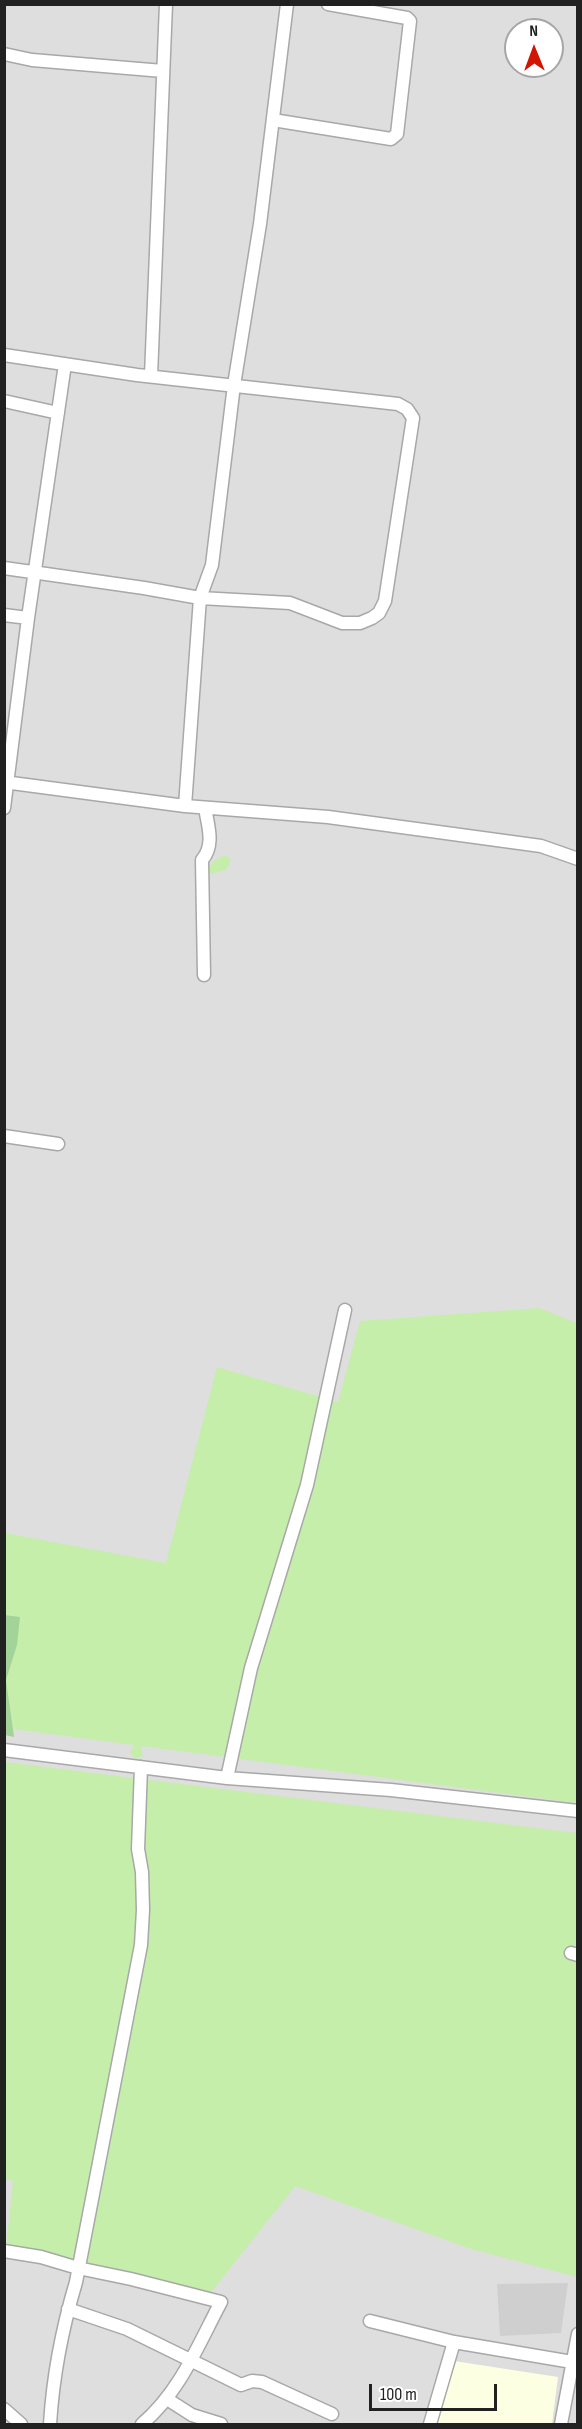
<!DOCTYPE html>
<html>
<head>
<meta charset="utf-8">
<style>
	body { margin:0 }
	#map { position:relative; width:582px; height:2429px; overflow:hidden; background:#f2efe7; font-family:"Sofia Sans Condensed",sans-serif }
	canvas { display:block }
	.frame { position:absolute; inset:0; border:6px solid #212121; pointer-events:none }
	.north { position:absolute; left:504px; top:18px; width:60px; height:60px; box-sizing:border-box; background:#fff; border:2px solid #a6a6a6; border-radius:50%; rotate:359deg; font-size:16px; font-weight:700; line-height:24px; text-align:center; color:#212121 }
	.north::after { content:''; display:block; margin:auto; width:21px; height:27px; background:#d11500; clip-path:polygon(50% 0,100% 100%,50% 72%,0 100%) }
	.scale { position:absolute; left:369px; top:2384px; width:128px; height:27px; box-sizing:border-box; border:3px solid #212121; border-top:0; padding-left:8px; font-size:18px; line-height:21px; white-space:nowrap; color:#212121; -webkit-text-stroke:4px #fff; paint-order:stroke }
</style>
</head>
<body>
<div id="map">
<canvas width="582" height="2429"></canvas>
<div class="frame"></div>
<div class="north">N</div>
<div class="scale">100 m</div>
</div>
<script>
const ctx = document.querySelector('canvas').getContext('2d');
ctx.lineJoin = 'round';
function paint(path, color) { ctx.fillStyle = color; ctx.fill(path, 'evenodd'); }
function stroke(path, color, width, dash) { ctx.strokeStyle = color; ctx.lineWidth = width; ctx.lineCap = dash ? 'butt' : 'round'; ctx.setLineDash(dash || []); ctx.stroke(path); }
const residential = new Path2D(`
	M5,5H577V2424H5ZM516,30H552V66H516Z`);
const education = new Path2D(`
	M454,2361L558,2377L552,2424H437Z`);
const religious = new Path2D(`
	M568,2283L561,2333L500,2336L497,2284Z`);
const grass = new Path2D(`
	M225,855L231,860L226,870L211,874L208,870L212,862Z
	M539,1308L577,1323V1803L141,1746L143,1756L135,1759L130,1752L134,1745L5,1728V1533L166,1563L217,1367L338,1402L360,1321Z
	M5,1762L577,1833V2277L471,2249L295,2186L209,2295L83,2261L6,2248L13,2181L5,2179Z`);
const forest = new Path2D(`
	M4,1615L20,1617L17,1645L6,1680L14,1737L5,1735Z`);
const minor = new Path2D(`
	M4,54L32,60L163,71
	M273,120L391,139L397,134L410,21L407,18L328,4
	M4,355L137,375L398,404L407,409L413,418L385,601L379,613L372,618L360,623H342L290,603L200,598L144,588L4,568
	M151,376L166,4
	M4,401L58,413
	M4,615L28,618
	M4,782L185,806L328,817L541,846L578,859
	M185,806L200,598L212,565L234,385L260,224L287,4
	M4,808L28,618L65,364
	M204,975L202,860C215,845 208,826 205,808
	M4,1136L58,1144
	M4,1750L227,1778L391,1790L578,1811
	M227,1778L251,1668L307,1485L345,1310
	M571,1953L578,1955
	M4,2251L41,2257L78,2268L131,2279L221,2302C198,2345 180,2392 142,2424
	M68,2309L127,2329L241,2385L252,2381L262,2382L332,2414
	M370,2321L454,2342L578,2363
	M167,2399L192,2415L221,2424
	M4,2409L21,2424
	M50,2424C53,2376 62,2329 76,2282L141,1945L143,1910L142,1872L138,1849L141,1767
	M430,2424L454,2342
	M561,2424L578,2334`);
paint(residential, '#dfdede');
paint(education, '#fcffe2');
paint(religious, '#cfcfcf');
paint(grass, '#c5eeaa');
paint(forest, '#a4d399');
stroke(minor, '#a8a8a8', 15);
stroke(minor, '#fff', 12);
</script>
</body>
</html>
